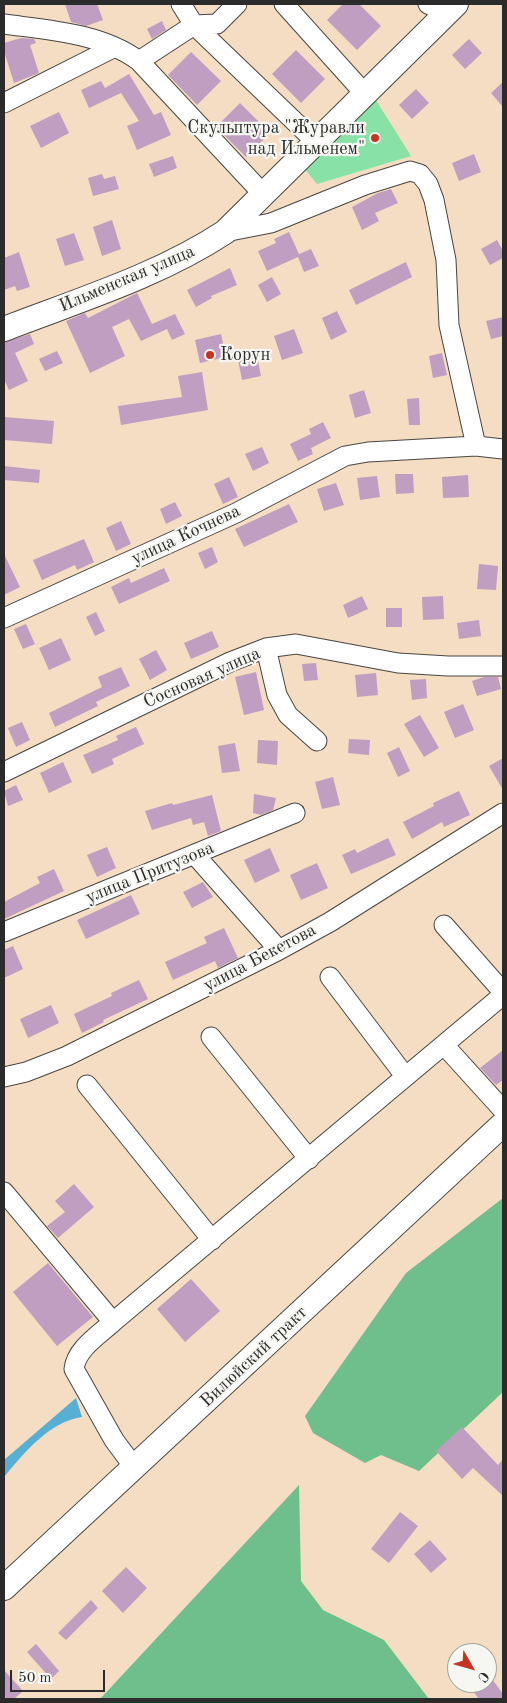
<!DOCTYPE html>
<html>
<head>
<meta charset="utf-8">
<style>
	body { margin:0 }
	#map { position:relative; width:507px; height:1703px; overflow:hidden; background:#f4ddc2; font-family:"Old Standard TT",serif }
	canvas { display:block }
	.frame { position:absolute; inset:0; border:5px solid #2b2b2b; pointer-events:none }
	.north { position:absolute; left:447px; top:1643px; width:50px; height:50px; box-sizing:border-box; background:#f6f6f2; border:1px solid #a5a5a2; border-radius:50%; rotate:128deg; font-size:14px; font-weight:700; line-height:20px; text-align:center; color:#2b2b2b }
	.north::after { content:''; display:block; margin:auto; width:18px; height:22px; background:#c8321e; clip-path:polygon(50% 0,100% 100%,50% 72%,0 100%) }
	.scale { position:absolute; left:10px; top:1670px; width:95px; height:22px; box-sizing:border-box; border:2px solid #2b2b2b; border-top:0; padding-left:6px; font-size:15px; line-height:18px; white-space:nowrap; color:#2b2b2b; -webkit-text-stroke:4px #f6f6f2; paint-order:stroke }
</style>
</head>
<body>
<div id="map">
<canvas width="507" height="1703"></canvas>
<div class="frame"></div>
<div class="north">С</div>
<div class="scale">50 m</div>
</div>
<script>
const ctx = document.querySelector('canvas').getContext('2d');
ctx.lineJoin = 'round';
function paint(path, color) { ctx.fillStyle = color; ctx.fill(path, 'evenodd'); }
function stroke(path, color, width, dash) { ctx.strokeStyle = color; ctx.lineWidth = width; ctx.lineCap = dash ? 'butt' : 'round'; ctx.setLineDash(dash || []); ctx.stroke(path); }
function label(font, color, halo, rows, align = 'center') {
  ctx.font = font + ' "Old Standard TT",serif'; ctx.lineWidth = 4.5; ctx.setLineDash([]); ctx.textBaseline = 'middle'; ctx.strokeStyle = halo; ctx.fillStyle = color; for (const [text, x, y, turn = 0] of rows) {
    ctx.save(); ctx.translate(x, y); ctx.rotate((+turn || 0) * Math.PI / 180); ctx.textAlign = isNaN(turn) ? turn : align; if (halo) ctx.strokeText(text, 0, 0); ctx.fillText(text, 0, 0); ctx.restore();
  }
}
const green = new Path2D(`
	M374,97L411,156L317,184L304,168Z`);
const forest = new Path2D(`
	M503,1198V1392L419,1471L381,1455L365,1463L313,1433L305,1416L406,1273Z
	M299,1485L301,1581L323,1610L384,1640L429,1699H100Z`);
const water = new Path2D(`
	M76,1398L82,1417C49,1422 24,1453 4,1477V1460Z`);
const building = new Path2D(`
	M65,4H97L103,20L86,26L71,22Z
	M343,4H359L381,26L357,50L327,20Z
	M162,21L166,30L152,39L147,29Z
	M21,38L34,39L36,43L30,45L39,73L14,83L4,51V43Z
	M469,39L482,53L465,69L452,55Z
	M296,50L325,79L301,103L272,74Z
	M191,52L221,81L197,105L168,75Z
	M129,74L154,115L161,112L171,135L137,150L127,126L139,121L121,93L89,108L81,90L101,81L105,88Z
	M503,82V107L491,93Z
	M416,89L429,103L412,119L399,105Z
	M240,103L270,133L246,157L216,127Z
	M59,112L69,133L41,148L30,126Z
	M474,154L481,172L459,181L452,163Z
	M173,156L177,168L154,177L149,164Z
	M102,174L104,179L115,176L119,189L93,196L88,178Z
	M391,189L398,203L375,213L379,221L362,230L352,207L378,193Z
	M112,220L121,249L102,256L93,227Z
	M289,232L299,254L311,249L319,266L304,272L298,257L267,271L258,251L276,243L274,239Z
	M74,233L84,260L65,266L56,239Z
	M497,240L503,251V258L490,265L481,249Z
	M19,252L30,287L17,291L15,286L4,290V258Z
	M406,262L412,277L356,305L349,290Z
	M230,268L237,285L211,296L212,298L196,307L187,290Z
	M272,277L281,294L267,302L258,285Z
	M137,293L152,324L175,314L185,334L172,340L167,329L141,341L129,319L112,327L125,356L90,373L66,321L85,313L88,318Z
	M337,311L347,332L331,340L322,318Z
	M503,317V336L491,339L486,321Z
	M294,329L303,353L282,360L274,336Z
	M30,334L34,344L15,353L28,381L9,390L4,379V342Z
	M221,334L226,357L200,363L195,340Z
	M57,351L63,363L45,371L39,359Z
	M442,353L447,375L433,378L429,356Z
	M257,356L261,376L242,380L238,360Z
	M202,372L208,410L121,425L118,406L182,397L178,376Z
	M364,390L371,413L355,418L349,395Z
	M419,398L420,425H409L407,399Z
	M4,417L54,421L52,444L4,440Z
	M323,422L331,438L311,448L313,454L298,461L290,444L311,434L309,429Z
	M262,447L269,463L253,471L245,454Z
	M4,466L40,470L39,483L4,480Z
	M395,474H413L414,493L396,494Z
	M468,475L469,497L443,498L442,477Z
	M377,476L380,497L360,500L357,478Z
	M229,477L238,497L223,504L214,484Z
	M336,483L344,505L324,511L317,489Z
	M175,502L182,516L166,524L160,509Z
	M289,504L298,522L244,547L235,529Z
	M121,521L131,544L116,551L106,528Z
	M84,539L94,562L77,570L75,565L42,580L33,560Z
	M212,547L218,562L205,569L198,553Z
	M4,554L20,587L4,595Z
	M479,564L498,566L496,590L477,589Z
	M164,568L170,581L119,604L111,587L129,578L131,583Z
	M362,596L368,609L348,618L343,605Z
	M443,596L444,619L423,620L422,597Z
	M386,608H402V627H386Z
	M96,612L105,631L95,636L86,617Z
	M479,620L481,636L459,639L457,623Z
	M26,624L35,644L23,649L14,629Z
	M212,631L219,647L191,659L184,643Z
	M61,638L71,660L49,670L39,648Z
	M156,650L167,670L150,680L139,659Z
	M316,663L318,680L304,681L302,664Z
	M121,667L130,686L96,702L98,706L55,727L49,713L102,687L98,677Z
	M256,672L264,710L244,715L235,677Z
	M376,673L378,695L357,697L355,675Z
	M484,677H498L501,689L477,696L472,681Z
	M426,679L427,698L412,700L410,680Z
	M463,704L474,730L455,738L444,712Z
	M420,715L439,748L424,757L404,724Z
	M22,722L30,740L16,747L8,728Z
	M136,727L144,744L112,759L114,764L92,774L83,755L118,740L116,736Z
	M349,739L370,740L369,755L348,753Z
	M258,740L278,741L277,765L257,763Z
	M235,743L240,771L222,773L218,746Z
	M399,747L410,771L398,777L387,753Z
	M503,758V790L489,766Z
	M63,762L72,782L49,793L40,773Z
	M333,777L340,805L322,809L315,782Z
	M16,785L23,800L8,806L4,791Z
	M459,791L470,815L444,827L442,822L412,839L403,822L434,806L433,803Z
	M254,794L276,798L273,810L261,815L253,813Z
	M212,795L221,831L208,836L204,822L193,825L191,818L152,830L145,811L172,803L173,805Z
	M388,838L396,855L351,874L342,855L355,849L357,853Z
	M107,847L116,868L97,877L87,855Z
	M270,848L280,871L255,883L244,860Z
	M317,863L328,888L301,900L290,875Z
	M54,869L64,891L4,919V902L40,883L37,877Z
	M203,882L213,897L192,908L183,892Z
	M131,895L140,914L86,939L77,920Z
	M224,928L238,958L218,968L215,961L173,980L165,962L207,943L204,937Z
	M13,946L23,969L4,978V950Z
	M139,980L148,999L103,1020L104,1022L82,1033L74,1014L112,996L111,993Z
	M51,1005L59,1023L28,1038L20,1019Z
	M503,1050V1080L496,1085L480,1068Z
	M74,1184L94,1207L58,1238L47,1226L65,1212L55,1201Z
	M48,1263L93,1317L57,1346L13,1292Z
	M191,1279L220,1311L185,1342L157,1309Z
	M462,1427L498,1465L503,1459V1496L473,1468L462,1479L436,1451Z
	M400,1512L418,1526L389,1563L371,1549Z
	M430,1540L447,1559L431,1573L414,1554Z
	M126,1567L147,1588L123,1613L102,1591Z
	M91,1600L98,1608L66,1640L58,1633Z
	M36,1644L59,1671L51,1679L27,1652Z
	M4,1670L23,1691L14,1699H7L4,1696Z
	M487,1672L503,1694V1699H479L467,1683H487Z`);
const minor = new Path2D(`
	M181,4L194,25L316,142
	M284,4L365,94
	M428,4L446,13
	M4,24C48,30 102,33 139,61L264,195
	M139,61L194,25L217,24L237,4
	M4,103L115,47
	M225,232L271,223L365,185L410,171L420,174L428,184L434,200L446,260L449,325L476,446
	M4,618L236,513L345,456L368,452L476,446L503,449
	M266,648L277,695L288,715L317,741
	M4,772L230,662L266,648L296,644L398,663L448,666H503
	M195,855L279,950
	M444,925L503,992
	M4,932L295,813
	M330,977L405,1076
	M211,1037L309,1159
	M444,1045L503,1110
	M4,1077L26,1072L67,1056L279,950L330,922L503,813
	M87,1085L212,1240
	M4,1192L113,1322L503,995
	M113,1322C99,1335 76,1349 74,1369L114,1440L134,1467`);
const major = new Path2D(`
	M4,329C79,300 158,276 225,232L456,4
	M4,1588L503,1124`);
const markers = [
	[375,138,5,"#c8321e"],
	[210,355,5,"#c8321e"]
];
const poiNames = [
	["Скульптура \"Журавли",365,128],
	["над Ильменем\"",365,149],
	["Корун",220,355,"left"]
];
const streetNames = [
	["Ильменская улица",127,279,-23],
	["улица Кочнева",186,535,-25],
	["Сосновая улица",202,678,-24],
	["улица Притузова",150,873,-22],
	["улица Бекетова",260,958,-28],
	["Вилюйский тракт",254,1357,-43]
];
paint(green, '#88e1a7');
paint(forest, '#6ebf8c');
paint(water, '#57b0d4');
paint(building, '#c09ec1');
stroke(minor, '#494642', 21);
stroke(major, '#494642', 26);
stroke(minor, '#fff', 19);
stroke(major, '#fff', 24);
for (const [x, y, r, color] of markers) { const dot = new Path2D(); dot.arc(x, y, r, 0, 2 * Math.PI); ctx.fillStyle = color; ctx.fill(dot); stroke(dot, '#f6f6f2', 2); }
label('18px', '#2b2b2b', '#f6f6f2', poiNames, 'right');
label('18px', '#2b2b2b', '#f6f6f2', streetNames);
</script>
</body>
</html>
